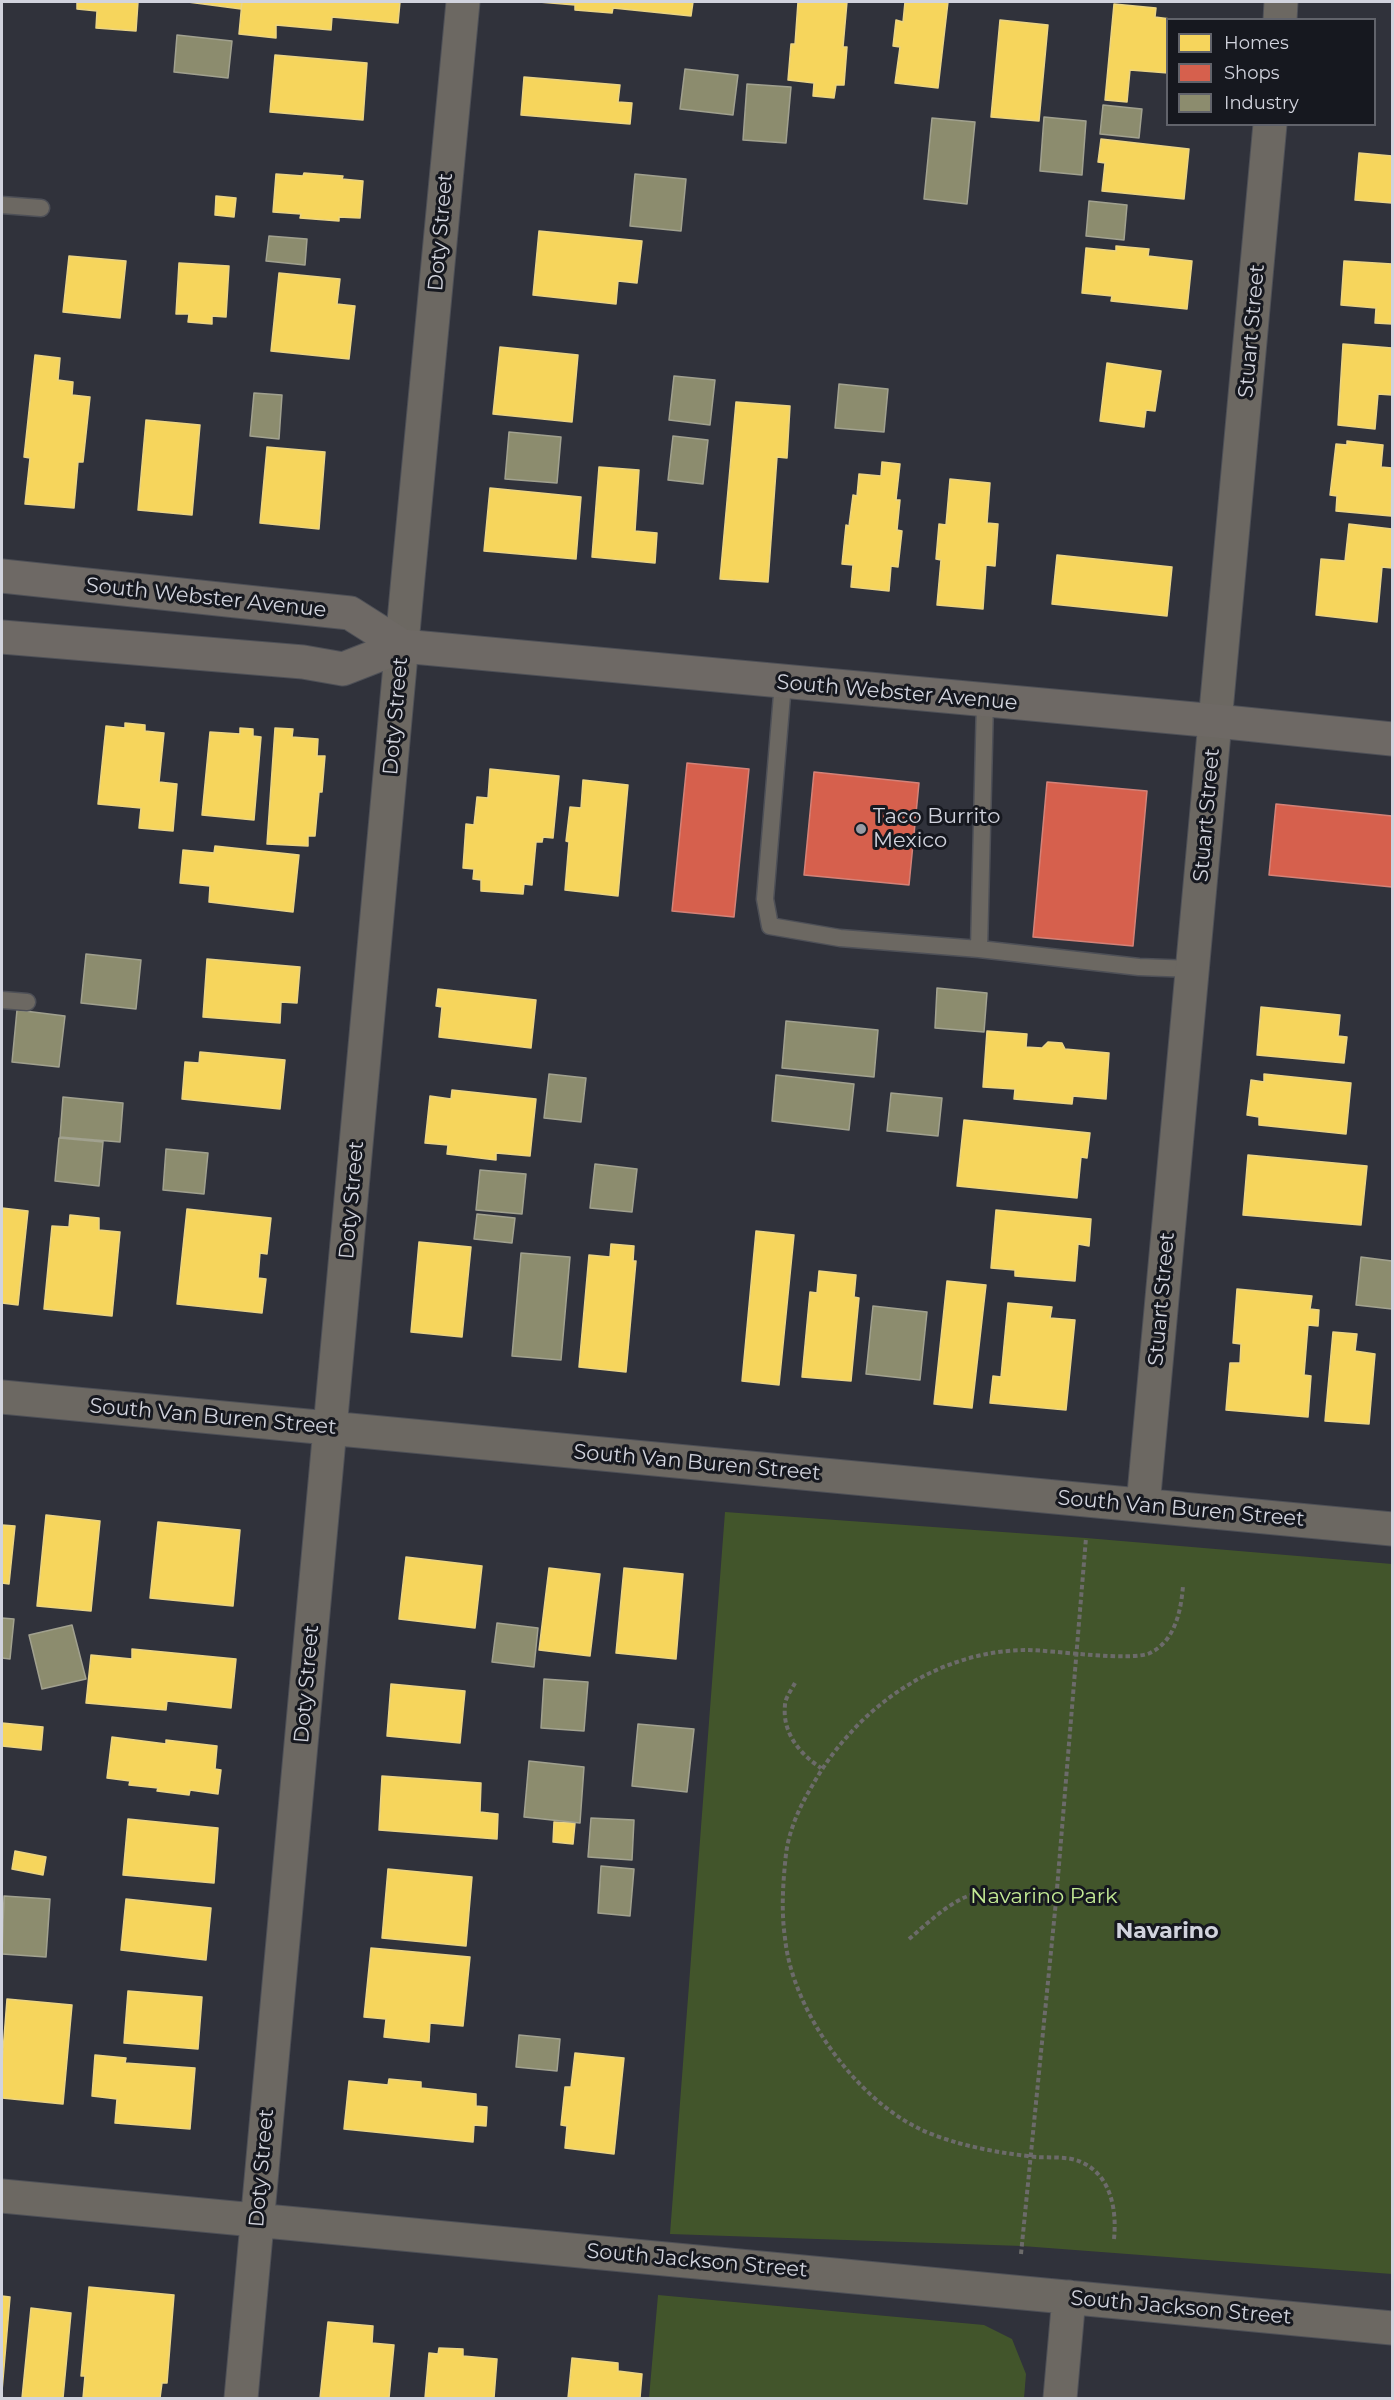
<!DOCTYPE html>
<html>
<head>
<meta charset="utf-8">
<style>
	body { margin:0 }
	#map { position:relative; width:1394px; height:2400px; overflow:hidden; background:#30323b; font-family:Montserrat,sans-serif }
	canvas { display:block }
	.frame { position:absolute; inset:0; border:3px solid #d1d3dd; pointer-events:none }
	.legend { position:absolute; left:1166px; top:18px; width:210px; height:108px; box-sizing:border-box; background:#16181f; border:2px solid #61636b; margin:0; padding:8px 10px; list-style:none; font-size:18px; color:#d1d3dd }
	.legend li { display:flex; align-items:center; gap:12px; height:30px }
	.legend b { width:30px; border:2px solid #61636b }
</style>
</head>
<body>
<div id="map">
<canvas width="1394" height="2400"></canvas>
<div class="frame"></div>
<ul class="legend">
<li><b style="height:16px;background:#f6d55c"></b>Homes</li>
<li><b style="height:16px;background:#d6604d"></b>Shops</li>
<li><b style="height:16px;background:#8c8c6e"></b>Industry</li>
</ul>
</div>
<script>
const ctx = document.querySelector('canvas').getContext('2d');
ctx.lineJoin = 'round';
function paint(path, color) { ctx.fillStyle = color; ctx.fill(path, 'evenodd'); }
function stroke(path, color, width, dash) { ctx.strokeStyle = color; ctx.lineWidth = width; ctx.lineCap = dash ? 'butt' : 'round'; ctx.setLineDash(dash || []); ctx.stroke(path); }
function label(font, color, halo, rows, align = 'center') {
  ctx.font = font + ' Montserrat,sans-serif'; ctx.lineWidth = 6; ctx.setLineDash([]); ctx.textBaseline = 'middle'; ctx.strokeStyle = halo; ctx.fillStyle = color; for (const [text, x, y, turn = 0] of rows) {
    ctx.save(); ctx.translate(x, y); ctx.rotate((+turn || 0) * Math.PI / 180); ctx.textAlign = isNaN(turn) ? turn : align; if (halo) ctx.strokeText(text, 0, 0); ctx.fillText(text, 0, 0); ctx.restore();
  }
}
const green = new Path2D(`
	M725,1512L1086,1538L1392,1564V2274L1022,2246L670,2234Z
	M658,2295L984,2325L1012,2339L1026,2374L1024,2398H649Z`);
const homes = new Path2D(`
	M77,2H138L136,31L96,28L97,11L77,9Z
	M188,2H242L241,9Z
	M242,2H400L398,23L332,17L331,30L276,25V38L239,34Z
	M539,2H693L691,16L613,8L612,13L575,10V5Z
	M798,2H847L843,47H847L844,85H836L834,98L813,96L814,83L788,80L791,44H795Z
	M905,2H948L938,88L895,83L900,47L893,46L896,20L903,22Z
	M1114,4L1156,8L1155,17L1178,20H1168V73L1130,70L1127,102L1105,100Z
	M1000,20L1048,25L1039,121L991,117Z
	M275,55L367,63L363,120L270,112Z
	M524,77L620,85L618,102L632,103L630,124L521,115Z
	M1101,139L1189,149L1184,199L1102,191L1105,163L1098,162Z
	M1359,153L1392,156V203L1355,200Z
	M304,173L343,176L342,179L363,181L360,218L339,217V221L300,218L301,214L273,212L276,174L303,176Z
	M216,196L236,198L234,217L215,215Z
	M539,231L642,241L637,283L618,281L616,304L533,295Z
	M1116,246L1149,249L1148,256L1192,261L1187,309L1111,301L1112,296L1082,293L1086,248L1116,251Z
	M69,256L126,261L120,318L63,312Z
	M1344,261L1392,264V324L1375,323L1376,308L1341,305Z
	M179,263L229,266L226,317L212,316V324L188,322L189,314H176Z
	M279,273L340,279L337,304L355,306L349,359L271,351Z
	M1343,344L1392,348V395L1378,394L1375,429L1338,425Z
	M500,347L578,355L572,422L493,414Z
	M35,355L60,358L58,380L73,382L72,395L90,397L83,462H78L74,508L25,504L30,458L24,457Z
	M1107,363L1161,371L1155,411L1146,410L1144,427L1100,421Z
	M736,402L790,406L787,458L777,457L768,582L720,579Z
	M146,420L200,425L192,515L138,510Z
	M1347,441L1383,445L1381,467L1392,468L1391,516L1336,511L1337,496L1330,495L1336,444L1347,445Z
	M267,447L325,452L319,529L260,523Z
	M882,462L900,464L896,500H900L897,530L902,531L898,567L891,566L889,591L851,587L853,565L842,564L846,525L849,526L853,495L857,496L859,474L881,476Z
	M599,467L639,470L635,531L657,533L655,563L592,557Z
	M950,479L990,483L987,523L998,524L995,566L986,565L983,609L937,605L941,560L936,559L939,524L946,525Z
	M490,488L581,497L576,559L484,551Z
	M1349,524L1392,529V568L1382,567L1377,622L1316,615L1321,559L1345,561Z
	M1057,555L1172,567L1167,616L1052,604Z
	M125,723L145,725V731L164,733L159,782L177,784L173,831L139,828L141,808L98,804L106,726L125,728Z
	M240,728L253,729V736L261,737L254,820L202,815L210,732L240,734Z
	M275,728L293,729L292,737L318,739L317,756H325L322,792H319L315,836H308V846L267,844Z
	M490,769L559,776L553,838L543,837L542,842H536L532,885L524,884L523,894L481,891V880L473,879L474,869L463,868L466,824L474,825L477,797L488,798Z
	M583,780L628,785L618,896L565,890L569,842L566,841L570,807L581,808Z
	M215,846L299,855L293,912L209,902L210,886L180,883L183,850L214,853Z
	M207,959L300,967L297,1003L281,1002L280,1023L203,1017Z
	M438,989L536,1000L531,1048L439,1037L442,1007L436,1006Z
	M1261,1007L1340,1015L1338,1036L1347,1037L1344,1063L1257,1055Z
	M987,1031L1027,1034L1026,1047L1042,1048L1048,1042L1062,1043L1065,1049L1109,1053L1106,1099L1073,1096L1072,1104L1014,1099L1015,1089L983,1087Z
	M200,1052L285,1060L280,1109L182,1099L185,1062L199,1063Z
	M1264,1074L1351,1083L1346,1134L1259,1125V1117L1247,1115L1251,1080L1264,1082Z
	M452,1090L536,1099L530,1156L496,1153V1160L447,1154L448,1145L425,1143L430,1096L451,1099Z
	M964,1120L1090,1133L1087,1158L1081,1157L1077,1198L957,1186Z
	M1248,1155L1367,1166L1361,1225L1243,1215Z
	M2,1208L28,1211L18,1305L2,1303Z
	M187,1209L271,1218L267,1254L260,1253L258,1278L266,1279L262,1313L177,1304Z
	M996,1210L1091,1219L1089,1246L1078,1244L1075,1281L1015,1276V1270L991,1268Z
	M70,1215L99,1218V1230L120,1232L112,1316L44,1309L52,1226L69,1227Z
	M756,1231L794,1235L779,1385L742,1381Z
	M419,1242L471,1247L462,1337L411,1332Z
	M611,1244L634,1246L633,1261H636L626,1372L579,1367L589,1255L610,1257Z
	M819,1271L856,1275L854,1297L859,1298L851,1381L802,1377L810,1292L817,1293Z
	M947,1281L986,1285L972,1408L934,1404Z
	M1237,1289L1312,1296L1310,1309L1319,1310L1318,1326L1308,1325L1304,1375L1311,1376L1308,1417L1226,1410L1230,1363H1240L1241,1344L1233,1343Z
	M1008,1303L1052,1307L1050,1318L1075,1320L1066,1410L990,1403L993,1376L1001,1377Z
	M1333,1332L1357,1334L1355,1351L1375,1354L1369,1424L1325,1421Z
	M46,1515L100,1521L91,1611L37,1606Z
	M158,1522L240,1530L233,1606L150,1598Z
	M2,1525L15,1526L9,1584L2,1583Z
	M406,1557L482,1566L475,1628L399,1619Z
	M549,1568L600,1574L590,1656L539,1650Z
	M624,1568L683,1574L676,1659L616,1653Z
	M132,1649L236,1659L231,1708L167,1701L166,1710L86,1703L91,1655L132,1659Z
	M391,1684L465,1691L460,1743L387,1736Z
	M2,1723L43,1727L41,1750L2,1746Z
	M112,1737L166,1744V1740L217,1746L215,1769L221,1770L218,1794L190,1790L189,1795L157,1791L158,1788L129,1785L130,1781L107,1778Z
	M382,1776L481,1783L480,1812L498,1814L497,1839L379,1830Z
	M128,1819L218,1828L214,1883L123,1875Z
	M554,1822L575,1823L573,1844L553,1842Z
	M15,1851L46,1857L43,1875L12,1869Z
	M388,1869L472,1877L466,1946L382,1938Z
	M126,1899L211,1908L206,1960L121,1950Z
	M371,1948L470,1957L463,2026L430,2023L429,2042L384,2037L386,2019L364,2017Z
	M128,1991L202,1997L198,2049L124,2043Z
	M7,1999L72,2005L63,2104L2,2098V2064Z
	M575,2053L624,2058L614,2154L565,2148L567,2126L561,2125L565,2087H571Z
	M95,2055L126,2058L125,2063L195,2068L190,2129L115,2123L117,2099L92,2096Z
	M389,2079L421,2082V2088L476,2094V2106L487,2107L486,2126L474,2125L473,2142L344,2129L349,2081L388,2085Z
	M89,2287L174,2295L167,2383H162L160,2398H83L85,2376H81Z
	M2,2296L10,2297L2,2391Z
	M31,2308L71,2313L63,2398H22Z
	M328,2322L373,2326L372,2343L394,2345L389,2398H320Z
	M439,2348L463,2349V2356L497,2359L494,2398H425L429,2353L438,2354Z
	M572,2358L618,2363V2371L642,2374L640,2398H568Z`);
const shops = new Path2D(`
	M687,763L749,769L734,917L672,911Z
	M814,772L919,783L909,885L804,875Z
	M1047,782L1147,791L1133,946L1033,937Z
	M1276,804L1392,816V887L1269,875Z`);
const industry = new Path2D(`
	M177,35L232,41L228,78L174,72Z
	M685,69L738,75L733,115L680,109Z
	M747,84L791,87L786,143L743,140Z
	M1103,105L1142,109L1139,138L1100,134Z
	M1044,117L1086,121L1082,175L1040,171Z
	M932,118L975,122L967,204L924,199Z
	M635,174L686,179L681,231L630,226Z
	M1089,201L1127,205L1124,240L1086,236Z
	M269,236L307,239L305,265L266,261Z
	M674,376L715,380L710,425L669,420Z
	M839,384L888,389L884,432L835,428Z
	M254,393L282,395L279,439L250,436Z
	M509,432L561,437L557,483L505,479Z
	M673,436L708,440L703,484L668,480Z
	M86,954L141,960L136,1009L81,1003Z
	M937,988L987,993L984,1032L935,1028Z
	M17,1010L65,1016L59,1067L12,1062Z
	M786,1021L878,1030L874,1077L782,1068Z
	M549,1074L586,1078L581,1122L544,1118Z
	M776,1075L854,1084L849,1130L772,1121Z
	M891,1093L942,1098L938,1136L887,1131Z
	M63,1097L123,1103L120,1142L60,1137Z
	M59,1138L103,1142L99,1186L55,1181Z
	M166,1149L208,1153L204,1194L163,1190Z
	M595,1164L637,1169L632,1212L590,1208Z
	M480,1170L526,1174L522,1214L476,1210Z
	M477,1214L515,1218L512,1243L474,1239Z
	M521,1253L570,1257L561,1360L512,1356Z
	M1361,1257L1392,1261V1309L1356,1305Z
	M873,1306L927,1312L920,1380L866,1374Z
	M2,1618L14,1619L10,1659L2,1658Z
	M497,1623L538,1628L534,1667L492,1662Z
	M72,1625L86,1679L42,1689L29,1635Z
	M544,1679L588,1682L584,1731L541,1728Z
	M638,1724L694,1729L687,1792L632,1786Z
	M529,1761L584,1767L580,1823L524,1817Z
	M591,1818L634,1820L632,1860L588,1857Z
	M601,1866L634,1869L630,1916L598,1913Z
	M4,1896L50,1899L46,1957L2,1954Z
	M519,2035L560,2039L557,2071L516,2067Z`);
const path = new Path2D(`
	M795,1683C792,1689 785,1698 785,1705C782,1733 800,1754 821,1768
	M909,1939C933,1919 958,1892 991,1891C1010,1890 1037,1898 1056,1901
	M1114,2239C1117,2210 1111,2175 1081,2162C1069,2156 1049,2158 1036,2157C1009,2154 984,2150 958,2143C945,2139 929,2134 916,2127C853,2095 792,2009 785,1938C781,1910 783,1882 786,1854C789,1830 800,1806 812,1786C855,1709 935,1651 1026,1650C1054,1650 1129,1662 1150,1653C1175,1641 1181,1611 1183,1586
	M1021,2254L1056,1901L1086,1538`);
const lane = new Path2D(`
	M2,205L41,208
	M783,683L765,899L770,926L840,938L979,949
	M985,701L979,949L1139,967L1193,969
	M2,1000L27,1002`);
const street = new Path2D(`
	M1280,20L1281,2
	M2,1397L1392,1529
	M1143,1505L1270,124
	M2,2196L1392,2328
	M241,2398L408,578L463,2
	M1060,2398L1069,2297`);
const secondary = new Path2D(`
	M2,576L350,613L402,646L1216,721L1392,739
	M2,637L303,662L343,669L402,646`);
const markers = [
	[861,829,6,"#999ba4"]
];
const streetNames = [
	["Doty Street",441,232,-85],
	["Stuart Street",1252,331,-85],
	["South Webster Avenue",206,598,6],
	["South Webster Avenue",897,693,5],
	["Doty Street",396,716,-85],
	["Stuart Street",1207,815,-85],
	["Doty Street",352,1200,-85],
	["Stuart Street",1162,1299,-85],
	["South Van Buren Street",213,1417,5],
	["South Van Buren Street",697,1463,5],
	["South Van Buren Street",1181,1509,5],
	["Doty Street",307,1684,-85],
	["Doty Street",262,2168,-85],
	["South Jackson Street",697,2261,5],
	["South Jackson Street",1181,2308,5]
];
const poiNames = [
	["Taco Burrito",873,817],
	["Mexico",873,841]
];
const parkNames = [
	["Navarino Park",1044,1897]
];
const neighbourhoodNames = [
	["Navarino",1167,1932]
];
paint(green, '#42552b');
paint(homes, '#f6d55c');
stroke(homes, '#ebd483', 1.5);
paint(shops, '#d6604d');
stroke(shops, '#d48278', 1.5);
paint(industry, '#8c8c6e');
stroke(industry, '#a1a18f', 1.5);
stroke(lane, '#4e5057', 19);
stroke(street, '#4e5057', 35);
stroke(secondary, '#4e5057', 35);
stroke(path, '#6c6b6a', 4, [4.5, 3]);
stroke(lane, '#6c6862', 16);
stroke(street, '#6c6862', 33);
stroke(secondary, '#6e6965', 33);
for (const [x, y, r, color] of markers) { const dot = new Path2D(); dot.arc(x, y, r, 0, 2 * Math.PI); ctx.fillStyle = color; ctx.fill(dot); stroke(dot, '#16181f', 2); }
label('21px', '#d1d3dd', '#16181f', streetNames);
label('21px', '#d1d3dd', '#16181f', poiNames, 'left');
label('21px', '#c4eb95', '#16181f', parkNames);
label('bold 22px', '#d1d3dd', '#16181f', neighbourhoodNames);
</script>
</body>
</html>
